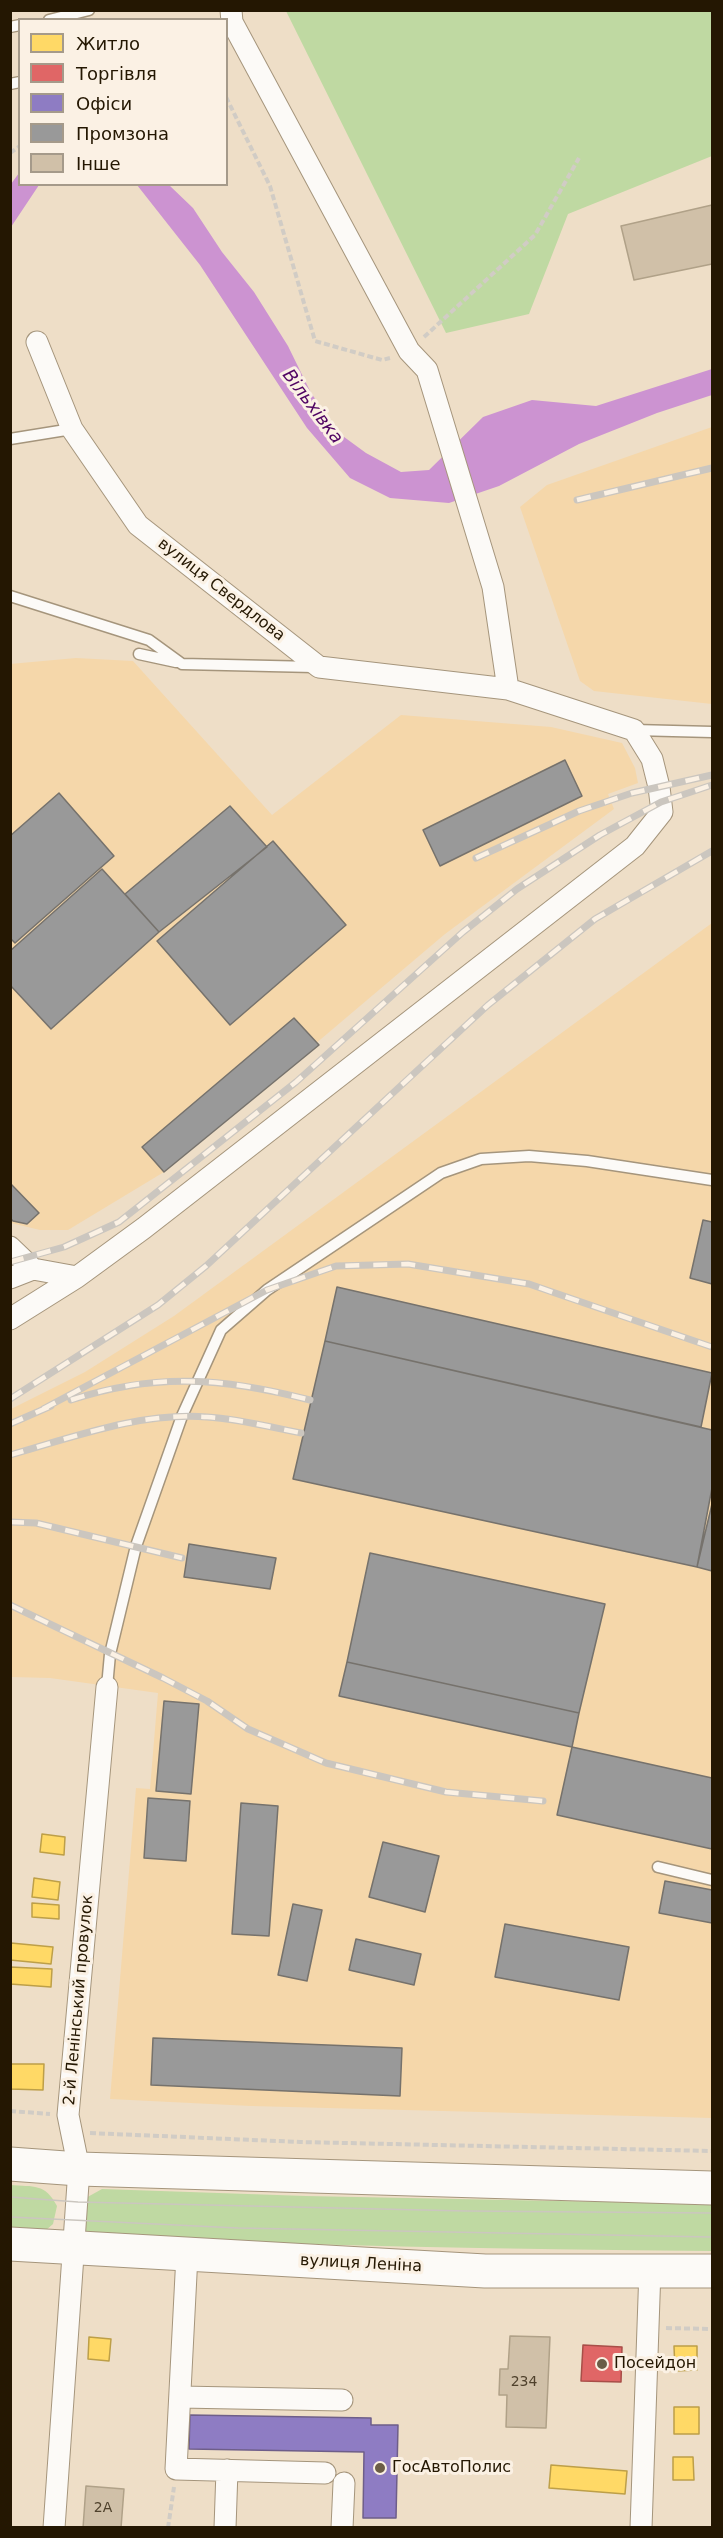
<!DOCTYPE html>
<html>
<head>
<meta charset="utf-8">
<style>
	body { margin:0 }
	#map { position:relative; width:723px; height:2538px; overflow:hidden; background:#eedec7; font-family:"DejaVu Sans",sans-serif }
	canvas { display:block }
	.frame { position:absolute; inset:0; border:12px solid #241702; pointer-events:none }
	.legend { position:absolute; left:18px; top:18px; width:210px; height:168px; box-sizing:border-box; background:#fbf1e4; border:2px solid #a59a8a; margin:0; padding:8px 10px; list-style:none; font-size:18px; color:#241702 }
	.legend li { display:flex; align-items:center; gap:12px; height:30px }
	.legend b { width:30px; border:2px solid #a59a8a }
</style>
</head>
<body>
<div id="map">
<canvas width="723" height="2538"></canvas>
<div class="frame"></div>
<ul class="legend">
<li><b style="height:16px;background:#ffd966"></b>Житло</li>
<li><b style="height:16px;background:#e06666"></b>Торгівля</li>
<li><b style="height:16px;background:#8e7cc3"></b>Офіси</li>
<li><b style="height:16px;background:#999"></b>Промзона</li>
<li><b style="height:16px;background:#d0c0a8"></b>Інше</li>
</ul>
</div>
<script>
const ctx = document.querySelector('canvas').getContext('2d');
ctx.lineJoin = 'round';
function paint(path, color) { ctx.fillStyle = color; ctx.fill(path, 'evenodd'); }
function stroke(path, color, width, dash) { ctx.strokeStyle = color; ctx.lineWidth = width; ctx.lineCap = dash ? 'butt' : 'round'; ctx.setLineDash(dash || []); ctx.stroke(path); }
function label(font, color, halo, rows, align = 'center') {
  ctx.font = font + ' "DejaVu Sans",sans-serif'; ctx.lineWidth = 6; ctx.setLineDash([]); ctx.textBaseline = 'middle'; ctx.strokeStyle = halo; ctx.fillStyle = color; for (const [text, x, y, turn = 0] of rows) {
    ctx.save(); ctx.translate(x, y); ctx.rotate((+turn || 0) * Math.PI / 180); ctx.textAlign = isNaN(turn) ? turn : align; if (halo) ctx.strokeText(text, 0, 0); ctx.fillText(text, 0, 0); ctx.restore();
  }
}
const built = new Path2D(`
	M712,427V704L594,691L580,681L520,507L547,485Z
	M76,658L133,661L272,815L401,715L551,727L622,743L635,768L638,783L608,794L614,809L445,934L164,1172L68,1230H40L11,1223L10,664Z
	M712,923V2118L251,2106L110,2099L136,1788L150,1789L158,1693L50,1678L11,1677V1409L85,1372L174,1316Z`);
const green = new Path2D(`
	M286,11H712V156L568,214L529,314L446,333Z
	M10,2185C34,2187 45,2183 57,2206L53,2224L45,2231L11,2230Z
	M102,2189L306,2196L712,2204V2251C505,2249 298,2246 90,2236L84,2231V2199Z`);
const water = new Path2D(`
	M19,173L20,184L39,185L11,227V184Z
	M137,185H169L193,208L222,252L254,292L288,346L311,393L340,434L366,453L401,472L429,470L483,417L532,400L596,406L712,369V395L657,413L579,444L499,486L449,503L390,498L350,478L307,428L200,265Z`);
const homes = new Path2D(`
	M42,1834L65,1837L64,1855L40,1852Z
	M34,1878L60,1882L58,1900L32,1897Z
	M32,1903L59,1905V1919L32,1917Z
	M11,1943L53,1947L51,1964L10,1960Z
	M10,1967L52,1969L51,1987L10,1984Z
	M10,2064H44L43,2090L10,2089Z
	M89,2337L111,2339L109,2361L88,2359Z
	M674,2346H697V2370L675,2371Z
	M674,2407H699V2434H674Z
	M673,2457H693L694,2480H673Z
	M551,2465L627,2471L625,2494L549,2488Z`);
const shops = new Path2D(`
	M583,2345L622,2347L621,2382L581,2381Z`);
const offices = new Path2D(`
	M190,2415L371,2418V2425H398L396,2518H363L364,2452L189,2449Z`);
const industry = new Path2D(`
	M565,760L582,796L440,866L423,830Z
	M59,793L114,856L15,943L10,938V836Z
	M230,806L267,847L159,932L125,894Z
	M273,841L346,925L230,1025L157,941Z
	M102,869L159,932L51,1029L10,985V951Z
	M294,1018L319,1045L164,1172L142,1147Z
	M10,1183L39,1213L27,1224L13,1221L10,1218Z
	M703,1220L712,1222V1284L690,1278Z
	M337,1287L712,1373L701,1427L325,1341Z
	M325,1341L712,1430V1488L697,1567L293,1479Z
	M712,1504V1571L697,1567Z
	M189,1544L276,1558L270,1589L184,1577Z
	M370,1553L605,1604L579,1713L347,1662Z
	M347,1662L579,1713L572,1747L339,1696Z
	M164,1701L199,1704L191,1794L156,1791Z
	M572,1747L712,1778V1849L557,1815Z
	M148,1798L190,1801L186,1861L144,1858Z
	M241,1803L278,1806L269,1936L232,1934Z
	M383,1842L439,1856L425,1912L369,1897Z
	M665,1881L712,1890V1923L659,1913Z
	M293,1904L322,1910L307,1981L278,1975Z
	M505,1924L629,1947L619,2000L495,1977Z
	M356,1939L421,1954L414,1985L349,1970Z
	M153,2038L402,2048L400,2096L151,2085Z`);
const building = new Path2D(`
	M712,205V264L634,280L621,226Z
	M510,2336L550,2337L546,2428L506,2427L507,2395H499L500,2369H508Z
	M86,2486L124,2489L121,2528H83Z`);
const path = new Path2D(`
	M226,97L270,186L315,341L382,360L390,358
	M10,153L20,146
	M424,337L535,235L579,158
	M10,2111L50,2114
	M90,2133L300,2142L712,2151
	M666,2328L712,2329
	M168,2528L174,2487`);
const lane = new Path2D(`
	M49,20L89,10
	M10,27L20,25
	M10,84L20,82
	M10,439L72,429
	M10,596L149,640L182,664L314,667
	M139,654L176,662
	M634,730L712,732
	M107,1687L110,1654L136,1546L182,1416L221,1330L267,1290L441,1173L481,1159L529,1156L587,1161L712,1180
	M658,1867L712,1880`);
const street = new Path2D(`
	M37,342L72,429L138,525L319,667L508,689
	M10,1247L33,1269L77,1277L144,1228L635,846L662,812L659,787L652,759L634,730L508,689L493,587L427,370L409,351L232,22L231,10
	M10,1278L33,1269
	M10,1319L77,1277
	M187,2255L176,2469L325,2473
	M180,2397L342,2400
	M54,2528L79,2169L68,2115L107,1687
	M225,2528L227,2470
	M342,2528L344,2483
	M641,2528L650,2269`);
const primary = new Path2D(`
	M10,2164L79,2169L712,2188
	M10,2244L485,2271H712`);
const tram = new Path2D(`
	M10,2197L78,2202L466,2211L712,2213
	M10,2217L238,2228L712,2237`);
const rail = new Path2D(`
	M577,500L712,468
	M476,858L579,811L632,793L712,775
	M10,1262L64,1247L119,1222L296,1082L463,932L517,889L600,835L661,802L712,785
	M10,1399L158,1305L206,1266L488,1005L595,919L712,851
	M71,1400C156,1372 224,1378 310,1400
	M43,1409L267,1290L336,1266L408,1264L529,1284L712,1347
	M10,1424L51,1406
	M10,1455C74,1437 140,1412 207,1417C239,1419 270,1427 301,1433
	M10,1522L36,1523L182,1558
	M10,1605L163,1678L207,1701L248,1729L326,1763L446,1792L543,1801`);
const markers = [
	[602,2364,6,"#6b5d47"],
	[380,2468,6,"#6b5d47"]
];
const numberNames = [
	["234",524,2382],
	["2А",103,2508]
];
const streetNames = [
	["вулиця Свердлова",221,590,38],
	["2-й Ленінський провулок",79,2000,-85],
	["вулиця Леніна",361,2264,3]
];
const poiNames = [
	["Посейдон",614,2364],
	["ГосАвтоПолис",392,2468]
];
const waterNames = [
	["Вільхівка",312,407,53]
];
paint(built, '#f5d7aa');
paint(green, '#bfd9a2');
paint(water, '#cc93d1');
paint(homes, '#ffd966');
stroke(homes, '#bd9f48', 1.5);
paint(shops, '#e06666');
stroke(shops, '#a84e48', 1.5);
paint(offices, '#8e7cc3');
stroke(offices, '#6e5e89', 1.5);
paint(industry, '#999');
stroke(industry, '#76726c', 1.5);
paint(building, '#d0c0a8');
stroke(building, '#b0a188', 1.5);
stroke(lane, '#a5957c', 13);
stroke(street, '#a5957c', 23);
stroke(primary, '#a5957c', 35);
stroke(path, '#d1ccc5', 4, [6, 3]);
stroke(lane, '#fcfaf7', 10);
stroke(street, '#fcfaf7', 21);
stroke(primary, '#fcfaf7', 33);
stroke(tram, '#cbc6bf', 1.5);
stroke(rail, '#cbc6bf', 7);
stroke(rail, '#fbf1e4', 4.5, [14]);
for (const [x, y, r, color] of markers) { const dot = new Path2D(); dot.arc(x, y, r, 0, 2 * Math.PI); ctx.fillStyle = color; ctx.fill(dot); stroke(dot, '#fbf1e4', 2); }
label('14px', '#4f412c', null, numberNames);
label('16px', '#241702', '#fbf1e4', streetNames);
label('16px', '#241702', '#fbf1e4', poiNames, 'left');
label('italic 18px', '#500463', '#fbf1e4', waterNames);
</script>
</body>
</html>
